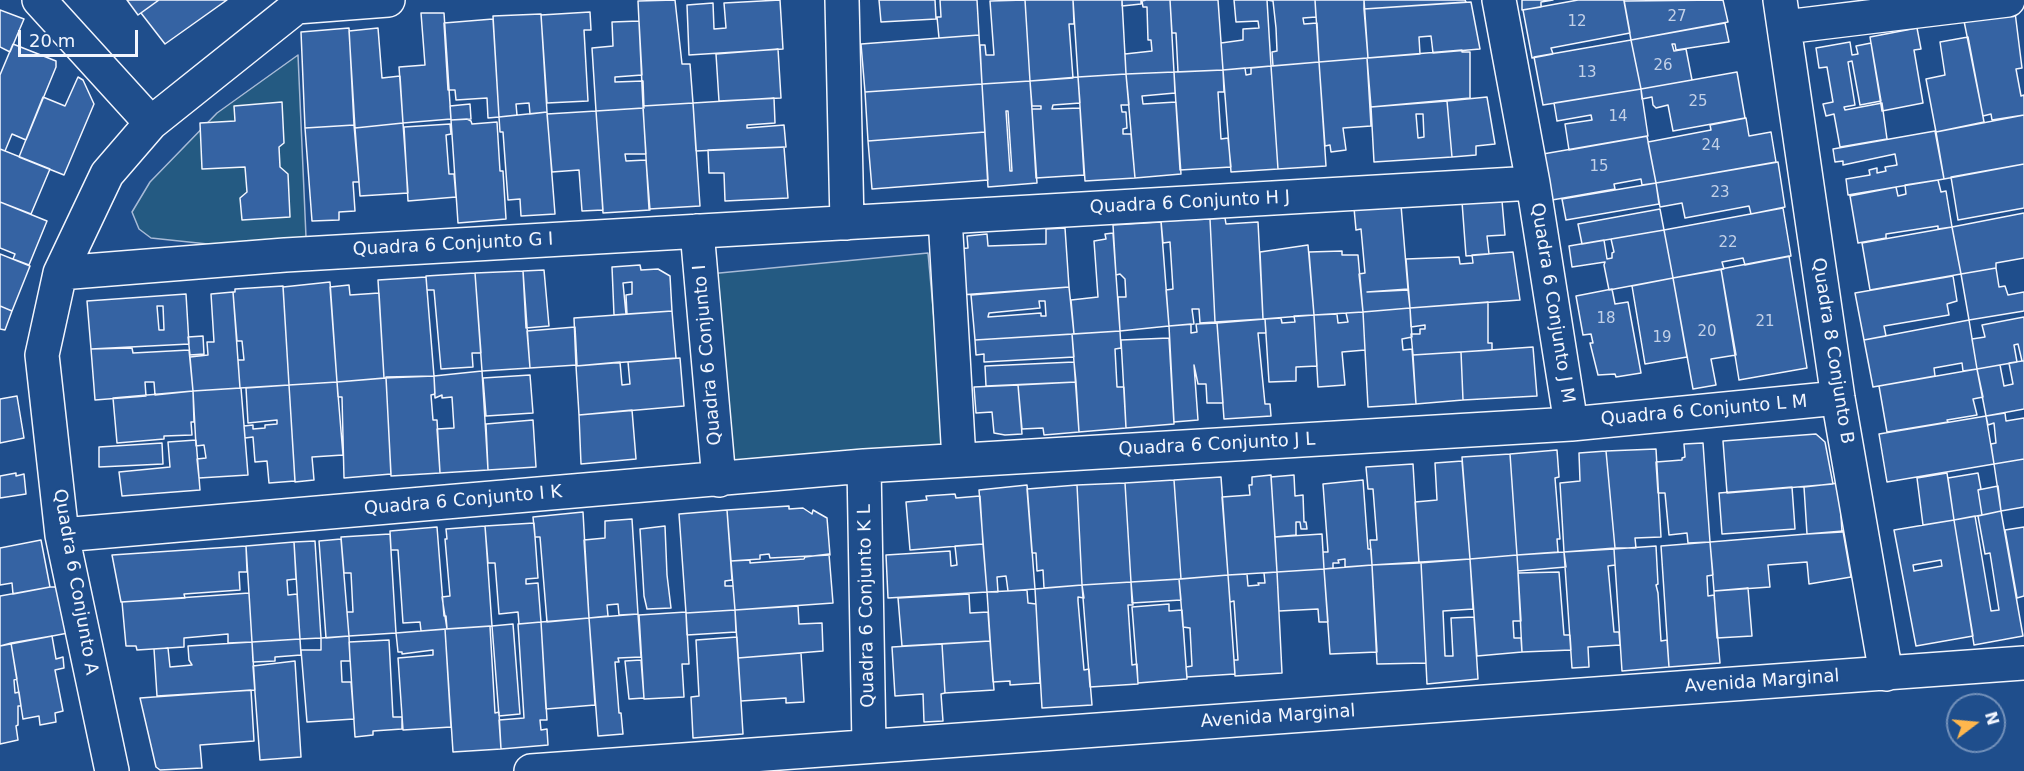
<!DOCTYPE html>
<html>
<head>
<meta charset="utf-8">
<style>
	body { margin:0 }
	#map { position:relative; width:2024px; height:771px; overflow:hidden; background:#1f4e8c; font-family:"DejaVu Sans",sans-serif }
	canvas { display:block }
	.north { position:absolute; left:1946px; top:693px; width:60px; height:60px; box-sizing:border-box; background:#1f4e8c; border:2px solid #7391ba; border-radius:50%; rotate:74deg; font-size:16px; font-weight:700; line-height:24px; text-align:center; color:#f2f6ff }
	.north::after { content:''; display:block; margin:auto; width:21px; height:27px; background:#ffb74d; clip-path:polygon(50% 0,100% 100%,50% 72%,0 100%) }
	.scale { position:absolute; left:18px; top:30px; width:120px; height:27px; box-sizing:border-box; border:3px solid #f2f6ff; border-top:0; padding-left:8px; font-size:18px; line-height:21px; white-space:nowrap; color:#f2f6ff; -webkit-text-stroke:4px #1f4e8c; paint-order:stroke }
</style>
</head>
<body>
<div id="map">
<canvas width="2024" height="771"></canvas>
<div class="north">N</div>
<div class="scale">20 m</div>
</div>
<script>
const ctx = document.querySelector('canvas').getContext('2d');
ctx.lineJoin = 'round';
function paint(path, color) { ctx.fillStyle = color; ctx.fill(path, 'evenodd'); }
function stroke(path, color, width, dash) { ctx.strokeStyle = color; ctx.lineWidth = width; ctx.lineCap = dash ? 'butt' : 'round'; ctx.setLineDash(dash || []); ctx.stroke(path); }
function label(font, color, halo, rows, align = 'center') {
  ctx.font = font + ' "DejaVu Sans",sans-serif'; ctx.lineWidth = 4.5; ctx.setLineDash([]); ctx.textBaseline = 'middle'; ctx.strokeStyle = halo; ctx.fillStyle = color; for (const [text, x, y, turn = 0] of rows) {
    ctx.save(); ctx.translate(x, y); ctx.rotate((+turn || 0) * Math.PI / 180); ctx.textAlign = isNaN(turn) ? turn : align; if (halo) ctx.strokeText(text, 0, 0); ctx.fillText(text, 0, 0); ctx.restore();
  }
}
const green = new Path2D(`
	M298,55L306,237L217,245L151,238L139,229L132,212L150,182L217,113Z
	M928,253L946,451L727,470L709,274Z`);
const building = new Path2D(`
	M127,0H159L138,15Z
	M159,0H227L165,44L141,13Z
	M675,0L682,64H690L693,103L643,106L638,1Z
	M780,0L783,49L689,55L687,5L713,3L714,29L726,28L724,3Z
	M879,0H935L936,19L881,22Z
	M940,0H977L979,35L939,38L937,17H941Z
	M1025,0L1030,81L982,84L980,45H985L986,55H994L990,1Z
	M1025,0H1073L1074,24H1069L1073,78L1030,81Z
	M1073,0H1122L1126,74L1078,77Z
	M1122,0H1141V4L1122,6Z
	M1146,0H1170L1174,72L1126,74L1125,54L1152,51L1151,40H1148L1147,7H1143L1142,1Z
	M1170,0H1218L1223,70L1178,72L1176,33H1172Z
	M1234,0H1267L1271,66L1223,70L1221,43L1243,40V29L1259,28L1258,21L1236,22Z
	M1267,0H1315L1316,17L1303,18L1304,24L1317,23L1319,62L1273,66L1272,52L1277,51L1276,28L1273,1Z
	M1315,0H1364L1368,58L1319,62Z
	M1364,0H1465L1466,2L1364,9Z
	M1522,0H1553L1541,2V7L1522,10Z
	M1578,0H1624L1630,33L1551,48L1553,54L1532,58L1523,10Z
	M1723,0L1728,22L1631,40L1624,1Z
	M1471,2L1480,49L1433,53L1431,36L1419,37L1420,54L1368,58L1364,9Z
	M0,10L24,19L10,52L0,47Z
	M590,12L591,30H584L588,101L547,103L541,15Z
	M2015,12L2022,68L2016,69L2021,96L2024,95V115L1992,120L1991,114L1983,116L1964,21Z
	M421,13H444L451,119L403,123L399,67L425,65Z
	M541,14L547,112L530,114L529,103L516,104L517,115L499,117L493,16Z
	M493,19L499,117L488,118L487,98L456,100L455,90H448L444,23Z
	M639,21L642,75L615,77V82L643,81L644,108L596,111L592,48L613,46L612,22Z
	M1725,23L1729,42L1676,50L1675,44H1672L1674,51L1686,49L1692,80L1641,89L1631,40Z
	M349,28L354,125L305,128L301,32Z
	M378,28L382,78L400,76L403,123L355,128L349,31Z
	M1917,28L1921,49L1914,50L1923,103L1882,111L1870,37Z
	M979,35L982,84L865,92L861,44Z
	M1968,37L1984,122L1936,132L1926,79L1945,75L1940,42Z
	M1631,40L1641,89L1543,105L1534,57Z
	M1850,42L1852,55L1858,54L1856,46L1871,43L1881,101L1860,105L1852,61L1848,62L1855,105L1844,107L1845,110L1882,103L1887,139L1840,147L1834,114L1826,116L1823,104L1833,102L1827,67L1819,68L1816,48Z
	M13,44L56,61V67L26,140L12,134L5,151L0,149V75Z
	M778,49L781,98L719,101L716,54Z
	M1462,50V52H1470V98L1371,107L1367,58Z
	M1367,58L1371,126L1343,128L1346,150L1331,152L1330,145L1325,146L1319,62Z
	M1319,62L1326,166L1278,169L1271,66Z
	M1271,66L1278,169L1231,172L1223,70L1245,68L1246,75L1251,74V68Z
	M1223,70L1224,92H1218L1221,139L1228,138L1231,167L1180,170L1174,72Z
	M1174,72L1175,93L1142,96L1143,104L1176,102L1181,174L1135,178L1126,74Z
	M1737,72L1745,118L1673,131L1668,105L1656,108L1653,105L1652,97L1642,99L1641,89Z
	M1126,74L1129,105H1121L1122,112H1126L1127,128L1123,129V134H1131L1135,178L1085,181L1078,77Z
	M78,77L83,80L94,104L64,175L19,157L43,97L65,106Z
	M1078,77L1080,103L1053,105L1052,109L1080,108L1084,175L1036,178L1032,109H1041V106H1032L1030,81Z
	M1030,81L1037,183L988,187L982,84ZM1006,111H1008L1012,171H1010Z
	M982,84L985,132L868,141L865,92Z
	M1641,89L1648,136L1569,150L1565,124L1592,120L1591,115L1557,121L1554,103Z
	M1487,97L1495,144L1476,146V155L1452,157L1447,101Z
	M774,98L775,123L747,125V128L784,125L786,147L696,151L693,103Z
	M1447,101L1452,157L1374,162L1371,107ZM1416,114H1423L1424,137L1418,138Z
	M282,102L284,143L279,147L280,167L288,174L290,217L242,220L240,198L247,192L245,167L202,169L200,123L235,121L234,106Z
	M693,103L700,206L649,209L643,106Z
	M470,104L471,119L451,120L450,106Z
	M643,108L646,154H625L626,161L646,160L650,210L603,213L596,111Z
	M596,111L603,210L582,211L579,170L552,172L547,114Z
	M547,112L555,214L521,216L520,199L508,200L503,132H500L499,117Z
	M2024,115V164L1944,179L1936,132Z
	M1746,118L1749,136L1771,132L1776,162L1656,183L1648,142L1711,130L1710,125Z
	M467,119L471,121L472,124L497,122L500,171H503L506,219L458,223L451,120Z
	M403,123L408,193L360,196L355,128Z
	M450,124L451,134L446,135L449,174H454L456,197L408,201L404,127Z
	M354,125L359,182H353L355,211L339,212V220L312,221L305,128Z
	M1935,131L1944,179L1848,195L1846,179L1870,175L1869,170L1877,168V173L1886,171L1885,167L1897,165L1895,154L1843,165V161L1835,162L1833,149Z
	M985,132L988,180L872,189L868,141Z
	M1647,136L1656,183L1642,185L1641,179L1614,184L1615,189L1552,200L1543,154Z
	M784,147L788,198L725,201L724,173H709L708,150Z
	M0,149L50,169L31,214L0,202Z
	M1778,162L1785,207L1751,214L1749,206L1685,218L1682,203L1660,207L1656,183Z
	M2024,164V208L1958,220L1951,177Z
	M1938,180L1941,192L1946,191L1952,227L1938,229V226L1886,234V238L1858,243L1850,196L1896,187L1898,196L1906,194L1905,185Z
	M1656,183L1659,204L1566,220L1562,199Z
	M1502,201L1505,235L1487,236L1489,254L1466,256L1462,202Z
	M0,202L47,221L29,265L13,259L15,254L0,248Z
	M1401,205L1408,289L1367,292L1408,290L1410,308L1363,312L1359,274L1365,273L1361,229L1356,230L1354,208Z
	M1783,208L1791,256L1745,265L1743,258L1722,262L1724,269L1673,278L1664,230Z
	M1660,209L1664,230L1582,244L1578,224Z
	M2024,213V258L1996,263V268L1961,274L1952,227Z
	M1225,218L1226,224L1258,222L1263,319L1215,322L1210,219Z
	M1210,219L1215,322L1200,323L1199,309H1192L1194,324L1169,326L1166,290L1173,289L1170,242L1163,243L1161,221Z
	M1161,222L1169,326L1120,331L1118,297H1126L1125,279L1120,274L1116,275L1113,225Z
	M1952,227L1961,274L1870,290L1862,243Z
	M1065,228L1069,287L960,295L955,249L968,248L967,236L987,234L988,246L1046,244V229Z
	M1664,230L1673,278L1609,290L1604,265L1605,262L1572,267L1569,246L1604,240L1607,259L1612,258V253L1614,252L1611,239Z
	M1113,233L1120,331L1074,334L1071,300L1098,297L1094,241L1106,239L1105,234Z
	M1308,245L1314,315L1263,319L1260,252Z
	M1342,251V255H1358L1363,312L1314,315L1309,252Z
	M1513,252L1520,300L1410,308L1406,259L1459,257L1460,264L1473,263L1472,255Z
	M0,254L30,266L12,311L0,306Z
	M1789,256L1807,368L1739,380L1721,269Z
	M640,265L641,270L658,269L670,276L672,311L627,314L626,295L632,294V282L623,283L626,314L614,315L612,267Z
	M1996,268L1999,287L2005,286L2008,295L2024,292V311L1969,320L1961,274Z
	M1721,269L1736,355L1711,359L1716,385L1693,389L1673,278Z
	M544,270L549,326L526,328L523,271Z
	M523,271L530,368L482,371L475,273Z
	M475,273L481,353H472L473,367L441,369L434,290H427L426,276Z
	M1953,276L1957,301L1947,304L1949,315L1884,326L1886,336L1864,340L1855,293Z
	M426,277L434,376L384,378L378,280Z
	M1673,278L1687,357L1645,364L1632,286Z
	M330,282L337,382L289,385L283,287Z
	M349,285L350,295L379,293L384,378L337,382L330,287Z
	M283,286L289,385L240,388L238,360H244L242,341H237L233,292H235V289Z
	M1069,287L1074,334L975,340L971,295ZM1039,301H1045L1046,316H1041V313L988,317L989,313L1040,308Z
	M1612,289L1615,304L1628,302L1641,373L1616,377L1615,374L1598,375L1590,343H1593L1591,334L1583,335L1576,296Z
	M233,292L240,388L193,391L190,357L208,355L207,342H214L211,294Z
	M186,294L189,344L91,349L87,301ZM157,306H163L164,330H159Z
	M1488,302V343H1492V350L1413,355L1411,334H1420V329H1425V325L1411,327L1410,308Z
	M0,306L12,311L5,330L0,329Z
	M1410,308L1412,337L1402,339L1403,350L1412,349L1416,404L1368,407L1363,312Z
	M672,311L676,358L576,366L574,318Z
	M1363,312L1365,350L1342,352L1345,385L1318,387L1314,315L1337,314L1338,323L1348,322L1346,313Z
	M1314,315L1317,366L1296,367V381L1269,382L1265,319L1281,318L1282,323L1295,322L1294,316Z
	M2024,317V361H2022L2018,344L2014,345L2017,362L1977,369L1972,339L1985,337L1982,325Z
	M1265,319L1266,333H1258L1265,404H1270L1271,416L1224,419L1217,323Z
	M1969,320L1977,369L1963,371L1962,363L1934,368L1935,376L1873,387L1864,340Z
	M1217,323L1223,403H1207L1206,384H1198L1194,365L1198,420L1174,422L1169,326L1191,324V333L1197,332L1196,324Z
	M575,327L577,365L530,368L527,331Z
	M1120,331L1121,348L1115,349L1117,387H1124L1126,428L1079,432L1072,334Z
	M1072,334L1074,357L984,362V354L976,355L975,340Z
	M203,336L204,354L190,355L188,337Z
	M1169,338L1174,424L1126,428L1121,340Z
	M1533,347L1537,396L1463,400L1461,352Z
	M132,348L133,353L189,350L193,391L155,395L154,382H145L146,396L95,400L91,349Z
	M1461,352L1463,400L1416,404L1413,355Z
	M680,358L684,406L579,415L576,366L620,362L622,385L630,384L628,362Z
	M2022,361H2024V409L1986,416L1977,369L2000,365L2004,386L2013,384L2009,363Z
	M1074,362L1076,382L986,386L985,366Z
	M1977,369L1983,397L1973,399L1977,415L1947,420L1948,422L1887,432L1879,386Z
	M482,371L488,470L440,473L437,429L454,428L452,397L442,398V395L435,398L434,376Z
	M530,375L533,413L486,416L483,378Z
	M434,376L435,394L431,395L433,420H437L440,473L391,476L386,377Z
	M386,378L391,474L344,478L342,397H338L337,382Z
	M337,382L343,455L312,457L314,480L295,482L289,385Z
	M1076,382L1079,432L1044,435L1043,428L1022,429L1018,385Z
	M289,385L295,481L269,483L267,461L255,462L253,437L245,438L244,426L253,425V429L265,428V425L277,424V420L248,423L246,388Z
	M1018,385L1022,434L1005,435L994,433L992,412L976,413L974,387Z
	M241,388L248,475L199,478L197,459L206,458L204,445L196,446L193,391Z
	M193,391L194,422H191L192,435L164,436V439L117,443L113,398Z
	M17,396L24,438L0,443V399Z
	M632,410L636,459L581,464L579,415Z
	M2005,413L2006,421L2024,418V459L1994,464L1991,444L1996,443L1994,423L1988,425L1986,416Z
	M1986,416L1994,464L1887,482L1879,434Z
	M533,420L536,467L488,470L486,424Z
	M1816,434L1825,442L1833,484L1727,493L1723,441Z
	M196,440L200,490L122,496L119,472L170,467L168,442Z
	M162,443L163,464L99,467V447Z
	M1703,443L1710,542L1688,543L1687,533L1669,535L1665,493H1658L1656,462L1682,460V458L1685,457L1684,444Z
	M1656,449L1661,537L1635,538L1636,548H1615L1606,451Z
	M1557,450L1559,477L1555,478L1560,539H1557L1558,552L1517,555L1510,454Z
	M1606,451L1615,548L1564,552L1560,483L1580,481L1579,453Z
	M1510,454L1517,555L1470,559L1462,457Z
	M2024,459V507L2001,511L1994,464Z
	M1462,461L1470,559L1419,563L1415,502L1437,500L1435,463Z
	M1413,464L1419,563L1372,565L1370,540H1377L1373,489H1368L1366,467Z
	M16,473V476L24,474L26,494L0,498V476Z
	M1947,473L1954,520L1923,525L1917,478Z
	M1978,473L1981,489L1978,490L1982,515L1954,520L1948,478Z
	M1271,475L1277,572L1228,575L1222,497L1250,495L1249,485H1252V477Z
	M1294,475L1295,496L1303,495L1304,522H1306L1307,529H1301L1300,522H1296V535L1275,537L1271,477Z
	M1221,477L1228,575L1181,579L1174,480Z
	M1174,480L1181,579L1131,582L1125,483Z
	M1363,480L1368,549H1371L1372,565L1345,567V559L1338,560L1339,563H1333V568L1324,569L1323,552H1328L1323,484Z
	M1125,483L1131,582L1082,585L1077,485Z
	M1839,483L1842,532L1807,534L1804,487Z
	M1027,485L1035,589L1008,591L1006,576L997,577L998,592H987L979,490Z
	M1077,485L1082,585L1044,588L1043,570L1037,571L1036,553H1032L1027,489Z
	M1998,486L2001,511L1982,515L1978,490Z
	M1792,487L1795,529L1722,534L1719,493Z
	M955,494L956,498L980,496L983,544L910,550L906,502L927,500L926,496Z
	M789,506V509L803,508L812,514L813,510L827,518L830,555L770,558L769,554L760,555V559L731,561L727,510Z
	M727,510L732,580L725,581V586H733L735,610L686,613L679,514Z
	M2001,511L2023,636L1974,645L1954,520L1975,516L1991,611L1999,610L1990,553L1985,554L1978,516Z
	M583,512L589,618L547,622L540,537H535L533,517Z
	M632,519L638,614L619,615L618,604L607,605L608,616L589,618L584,540L605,538V521Z
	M1954,520L1973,636L1916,646L1894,530ZM1941,560L1942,566L1914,571L1913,565Z
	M534,523L538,578L526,579V584L538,583L541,622L519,624L518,612L499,614L495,563H488L485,526Z
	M485,526L492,626L447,629L442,597L450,596L445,539H447L446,529Z
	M665,526L667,575L671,608L647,609L644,596L640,529Z
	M437,527L444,616H446L447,629L421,631L420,622L403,623L398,550H391L390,531Z
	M2024,527V596L2017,598L2005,530Z
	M1843,531L1851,577L1809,584L1807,562L1768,565L1770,587L1714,591L1710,542Z
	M390,534L396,633L349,636L347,612H353L351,573H344L341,537Z
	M1322,534L1324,569L1277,572L1275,537Z
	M341,539L349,636L326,638L319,541Z
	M41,540L50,587L13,594L12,583L0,585V548Z
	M315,541L321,638L300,639L294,542Z
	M294,542L296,579L287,580L288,595L297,594L300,639L252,642L246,546Z
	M1710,542L1713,575L1707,576L1708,596L1714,595L1720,663L1669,667L1661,546Z
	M983,544L987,592L888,598L886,555L950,551L951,566L957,565L955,546Z
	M246,546L247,572H239L240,590L184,594L185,598L121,602L112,555Z
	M1656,546L1658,584L1656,585L1658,593L1661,641L1667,640L1669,667L1622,671L1614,549Z
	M1614,549L1615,565L1608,566L1614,632H1619L1620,645L1588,647L1589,667L1572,668L1564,552Z
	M1564,552L1566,567L1518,571L1517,555Z
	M829,554L833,603L735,610L731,561L750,560V563L804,559L805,557Z
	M1517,555L1521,621H1513L1514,638H1521L1522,652L1477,656L1470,559Z
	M1470,559L1473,609L1443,611L1445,656H1453L1451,618L1474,617L1478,679L1427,684L1421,562Z
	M1421,562L1426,663L1377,664L1372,565Z
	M1372,565L1377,652L1330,654L1324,569Z
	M1324,569L1328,622H1319L1318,609L1279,611L1277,572Z
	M1277,572L1282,673L1235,676L1234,660H1238L1234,601L1230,602L1228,575L1247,574L1248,586L1259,585L1258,583H1265L1264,573Z
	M1559,572L1564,635H1570L1571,650L1522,652L1518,573Z
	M1228,575L1235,674L1187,677L1186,667L1192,666L1190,628L1183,627L1179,579Z
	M1179,579L1181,600L1132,603L1131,582Z
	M1131,582L1133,605H1128L1132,665L1137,664L1138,684L1090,687L1082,585Z
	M1082,585L1084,598L1078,597V601L1084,670L1089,669L1092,705L1042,708L1035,589Z
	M50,587H59L68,633L0,646V596Z
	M1748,588L1752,636L1717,638L1714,591Z
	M1027,590L1028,603L1036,604L1040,683L1010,685V681L993,682L987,592Z
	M249,593L252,642L228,643V634L184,638V647L137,650L136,646H126L122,602Z
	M969,594L970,613L988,612L990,641L902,646L898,598Z
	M1169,604V611L1182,610L1187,679L1138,683L1132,607Z
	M798,606L799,624L822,623L823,651L738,658L735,610Z
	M735,610L736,632L687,635L686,613Z
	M686,612L689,664H682L684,697L644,699L639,615Z
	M638,614L641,657L618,658L619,662H615L619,713H621L623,734L598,736L589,618Z
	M589,618L595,705L546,709L541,622Z
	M541,622L547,720H540L541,730L547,729L548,745L501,749L499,720L524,718L518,624Z
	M513,624L520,714L499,716L492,626Z
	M490,626L495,713L499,712L501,749L453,752L445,629Z
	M445,629L451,727L403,730L398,658L433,655V650L402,654V652H398L396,633Z
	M52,636L56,659L63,657L64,668L55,670L63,711L55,713L56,722L40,725L39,716L23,719L11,643Z
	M349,636L350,661H341L342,682H351L354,719L307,722L301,650H321V638Z
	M737,637L743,734L693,738L691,697L699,696L696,640Z
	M300,639L301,655L275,657V661L253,662L252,642Z
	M389,640L393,717H402V729L373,731V735L355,737L349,642Z
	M990,641L994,690L945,693L942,644Z
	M252,642L255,690L157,696L154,649L168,648L170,667L192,665L189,660L188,646Z
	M11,643L17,679L14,680L15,693L19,692L21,706H18V725L16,726L18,740L0,744V646Z
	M942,644L945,693L941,694L943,721L924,722L923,694L895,696L892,647Z
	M801,653L804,702L786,703V698L741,701L738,658Z
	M641,660L644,698L629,699L625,661Z
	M295,661L301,757L260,760L253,666Z
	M251,690L254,741L200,745L202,768L160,770L156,767L140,698Z`);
const minor = new Path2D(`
	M39,0L151,123
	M842,0L847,223
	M1499,0L1533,183L1571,424
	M1780,0L1838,398L1886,674
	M296,7L388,0
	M1785,27L2008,0
	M945,217L959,460
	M697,231L719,480
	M60,273L285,255L1533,183
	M864,466L869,746
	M62,535L864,466L1571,424L1838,398
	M112,771L62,535L42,355L60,273L107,174L151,123L305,0
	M531,771L2024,663`);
const numberNames = [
	["27",1677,17],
	["12",1577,22],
	["26",1663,66],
	["13",1587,73],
	["25",1698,102],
	["14",1618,117],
	["24",1711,146],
	["15",1599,167],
	["23",1720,193],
	["22",1728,243],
	["18",1606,319],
	["21",1765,322],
	["20",1707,332],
	["19",1662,338]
];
const streetNames = [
	["Quadra 6 Conjunto H J",1190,203,-3],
	["Quadra 6 Conjunto G I",453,245,-3],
	["Quadra 6 Conjunto J M",1552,303,81],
	["Quadra 8 Conjunto B",1832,351,81],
	["Quadra 6 Conjunto I",708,355,-95],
	["Quadra 6 Conjunto L M",1704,411,-5],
	["Quadra 6 Conjunto J L",1217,445,-3],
	["Quadra 6 Conjunto I K",463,501,-5],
	["Quadra 6 Conjunto A",75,582,80],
	["Quadra 6 Conjunto K L",867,606,-91],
	["Avenida Marginal",1762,682,-4],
	["Avenida Marginal",1278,717,-4]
];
paint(green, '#245a82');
stroke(green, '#a8bbd7', 1.5);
paint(building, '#3563a3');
stroke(building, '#f2f6ff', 1.5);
stroke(minor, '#f2f6ff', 36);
stroke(minor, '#1f4e8c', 33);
label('15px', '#c3d1e8', null, numberNames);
label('18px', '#f2f6ff', '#1f4e8c', streetNames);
</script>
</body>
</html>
